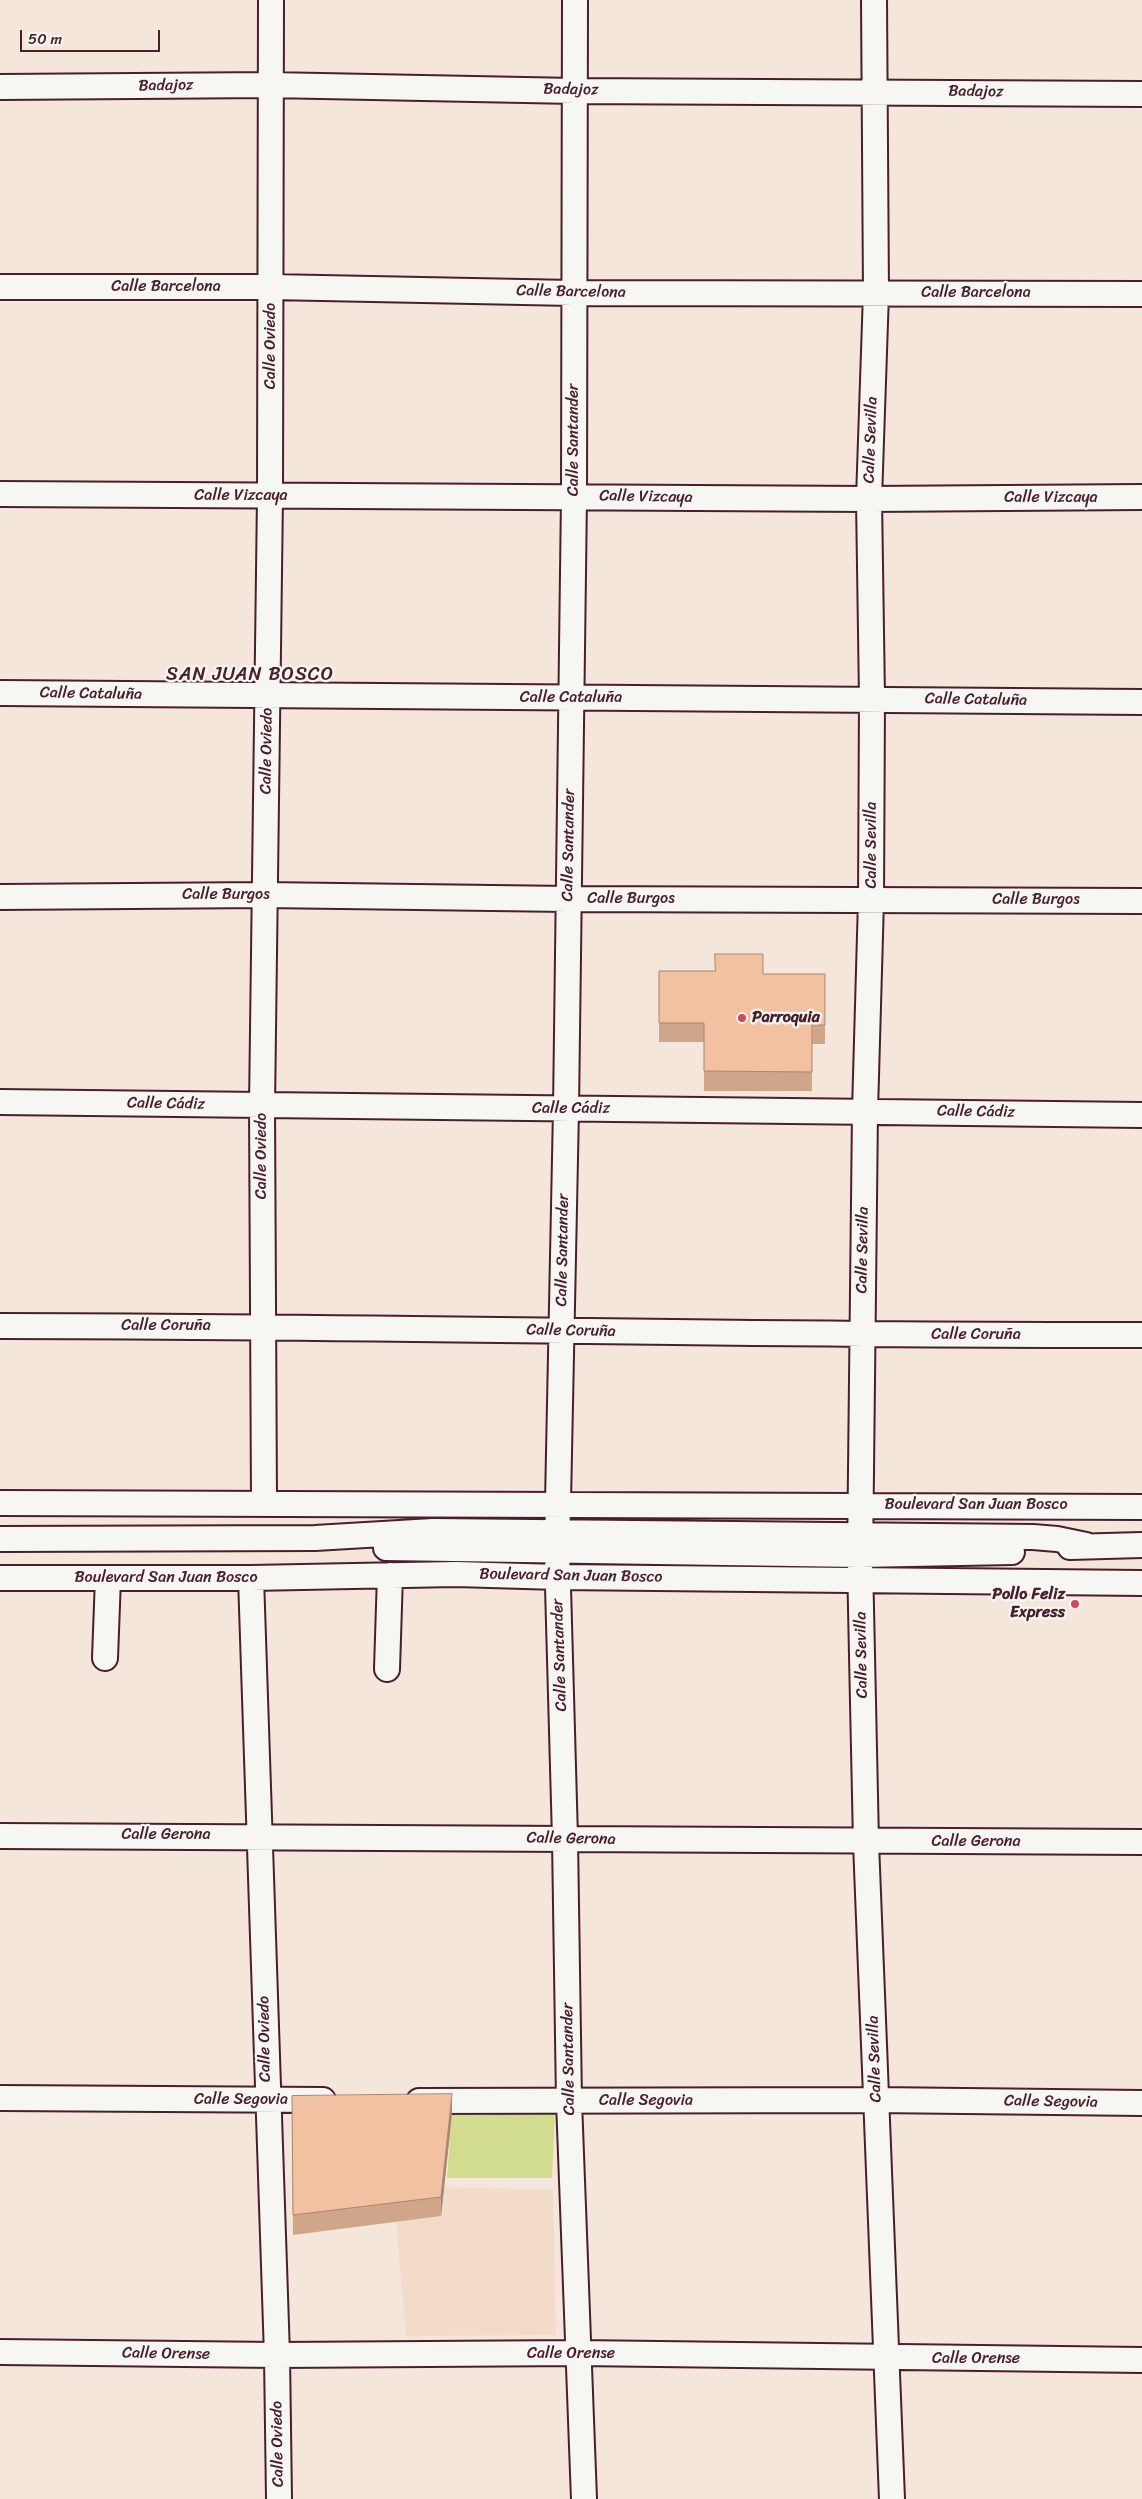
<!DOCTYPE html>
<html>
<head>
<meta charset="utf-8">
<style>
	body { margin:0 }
	#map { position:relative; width:1142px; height:2499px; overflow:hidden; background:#f4e6da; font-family:Sriracha,sans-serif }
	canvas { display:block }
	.scale { position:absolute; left:20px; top:30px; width:140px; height:22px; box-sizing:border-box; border:2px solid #4a1f2b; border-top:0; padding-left:6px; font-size:15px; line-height:18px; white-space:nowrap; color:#4a1f2b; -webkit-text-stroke:4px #f6f6f2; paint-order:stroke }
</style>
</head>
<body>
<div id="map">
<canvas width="1142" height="2499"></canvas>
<div class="scale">50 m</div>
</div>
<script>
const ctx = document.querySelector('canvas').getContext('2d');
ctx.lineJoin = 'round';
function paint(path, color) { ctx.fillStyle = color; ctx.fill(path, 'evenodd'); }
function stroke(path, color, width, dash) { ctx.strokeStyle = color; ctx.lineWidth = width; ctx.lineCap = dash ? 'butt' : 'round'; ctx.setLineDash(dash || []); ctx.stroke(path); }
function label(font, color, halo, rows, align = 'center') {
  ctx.font = font + ' Sriracha,sans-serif'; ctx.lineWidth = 4.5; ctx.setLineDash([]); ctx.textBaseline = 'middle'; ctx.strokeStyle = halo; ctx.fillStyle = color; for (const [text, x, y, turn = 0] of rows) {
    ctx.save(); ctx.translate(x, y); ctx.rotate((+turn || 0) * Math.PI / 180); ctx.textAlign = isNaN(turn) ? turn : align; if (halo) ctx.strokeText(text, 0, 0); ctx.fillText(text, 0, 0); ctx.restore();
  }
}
const built = new Path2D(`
	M443,2187L553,2190L556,2335L406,2336L396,2221Z`);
const green = new Path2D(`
	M452,2112L555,2113L552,2178H447Z`);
const minor = new Path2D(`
	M575,0L574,496L566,1109L557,1551L565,1839L569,2101L584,2499
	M874,0L876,293L869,499L872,699L871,900L865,1111L860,1561L866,1843L892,2499
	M0,87L270,85L575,91L1142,94
	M0,287H271L573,293L1142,294
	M0,494L869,499L1142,497
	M0,693L1142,702
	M0,897L264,895L568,899L1142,901
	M0,1102L1142,1115
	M0,1326C381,1326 761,1336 1142,1335
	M264,1502L262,1106L270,496L271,0
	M0,1503L1142,1507
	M0,1539L315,1538L433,1531L1033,1537L1057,1539L1086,1545
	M1070,1547L1142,1545
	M386,1548L860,1555L1012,1552
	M0,1578H251L456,1574L558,1577L1142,1583
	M251,1578L277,2355L279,2499
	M105,1658L108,1578
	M387,1669L390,1575
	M0,1836C381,1835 761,1843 1142,1842
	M0,2098L323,2100
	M419,2101L876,2100L1142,2103
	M0,2352L277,2355L578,2353L1142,2360`);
const wall = new Path2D(`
	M659,971L763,974H825V1044H812V1091H704V1042H659Z
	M292,2096L452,2114L441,2216L293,2235Z`);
const shadedWall = new Path2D(`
	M452,2094V2114L441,2216V2197Z`);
const building = new Path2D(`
	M715,954H763V974H825V1025H812V1072L704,1071V1023H659V971H715Z
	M452,2094L441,2197L293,2215L292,2096Z`);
const markers = [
	[742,1018,5,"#d1495b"],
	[1075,1604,5,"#d1495b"]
];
const streetNames = [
	["Badajoz",166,86,-1],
	["Badajoz",571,90,1],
	["Badajoz",976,92,1],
	["Calle Barcelona",166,287],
	["Calle Barcelona",571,292,1],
	["Calle Barcelona",976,293],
	["Calle Oviedo",271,346,-90],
	["Calle Santander",574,440,-90],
	["Calle Sevilla",871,440,-88],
	["Calle Vizcaya",241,496],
	["Calle Vizcaya",646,497,1],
	["Calle Vizcaya",1051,498],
	["Calle Cataluña",91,694,1],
	["Calle Cataluña",571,698],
	["Calle Cataluña",976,700,1],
	["Calle Oviedo",267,751,-89],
	["Calle Santander",569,845,-89],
	["Calle Sevilla",872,845,-90],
	["Calle Burgos",226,895],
	["Calle Burgos",631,899],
	["Calle Burgos",1036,900],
	["Calle Cádiz",166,1104,1],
	["Calle Cádiz",571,1109],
	["Calle Cádiz",976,1112,1],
	["Calle Oviedo",262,1156,-90],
	["Calle Santander",563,1250,-89],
	["Calle Sevilla",863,1250,-89],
	["Calle Coruña",166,1326],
	["Calle Coruña",571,1331,1],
	["Calle Coruña",976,1335],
	["Boulevard San Juan Bosco",976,1505],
	["Boulevard San Juan Bosco",571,1576,1],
	["Boulevard San Juan Bosco",166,1578],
	["Calle Santander",560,1655,-92],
	["Calle Sevilla",862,1655,-91],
	["Calle Gerona",166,1835],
	["Calle Gerona",571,1839,1],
	["Calle Gerona",976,1842],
	["Calle Oviedo",265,2039,-91],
	["Calle Santander",569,2059,-91],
	["Calle Sevilla",875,2059,-92],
	["Calle Segovia",241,2100],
	["Calle Segovia",646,2101],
	["Calle Segovia",1051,2102,1],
	["Calle Orense",166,2354,1],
	["Calle Orense",571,2354],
	["Calle Orense",976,2359],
	["Calle Oviedo",278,2444,-91]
];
const poiNames = [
	["Parroquia",752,1018],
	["Pollo Feliz",1065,1595,"right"],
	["Express",1065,1613,"right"]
];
const quarterNames = [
	["SAN JUAN BOSCO",250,675]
];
paint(built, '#f3dbc9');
paint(green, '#d1dc8f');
stroke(minor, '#4a1f2b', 28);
stroke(minor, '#f6f6f2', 24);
paint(wall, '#cfa68a');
paint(shadedWall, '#a98771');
paint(building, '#f1c1a1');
stroke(building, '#a98771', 1);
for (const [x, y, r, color] of markers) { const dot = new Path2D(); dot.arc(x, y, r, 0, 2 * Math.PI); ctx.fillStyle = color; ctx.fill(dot); stroke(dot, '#f6f6f2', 2); }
label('16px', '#4a1f2b', '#f6f6f2', streetNames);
label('bold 16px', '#4a1f2b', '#f6f6f2', poiNames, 'left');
ctx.letterSpacing = '1px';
label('19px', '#4a1f2b', '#f6f6f2', quarterNames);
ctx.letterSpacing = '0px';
</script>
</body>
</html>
